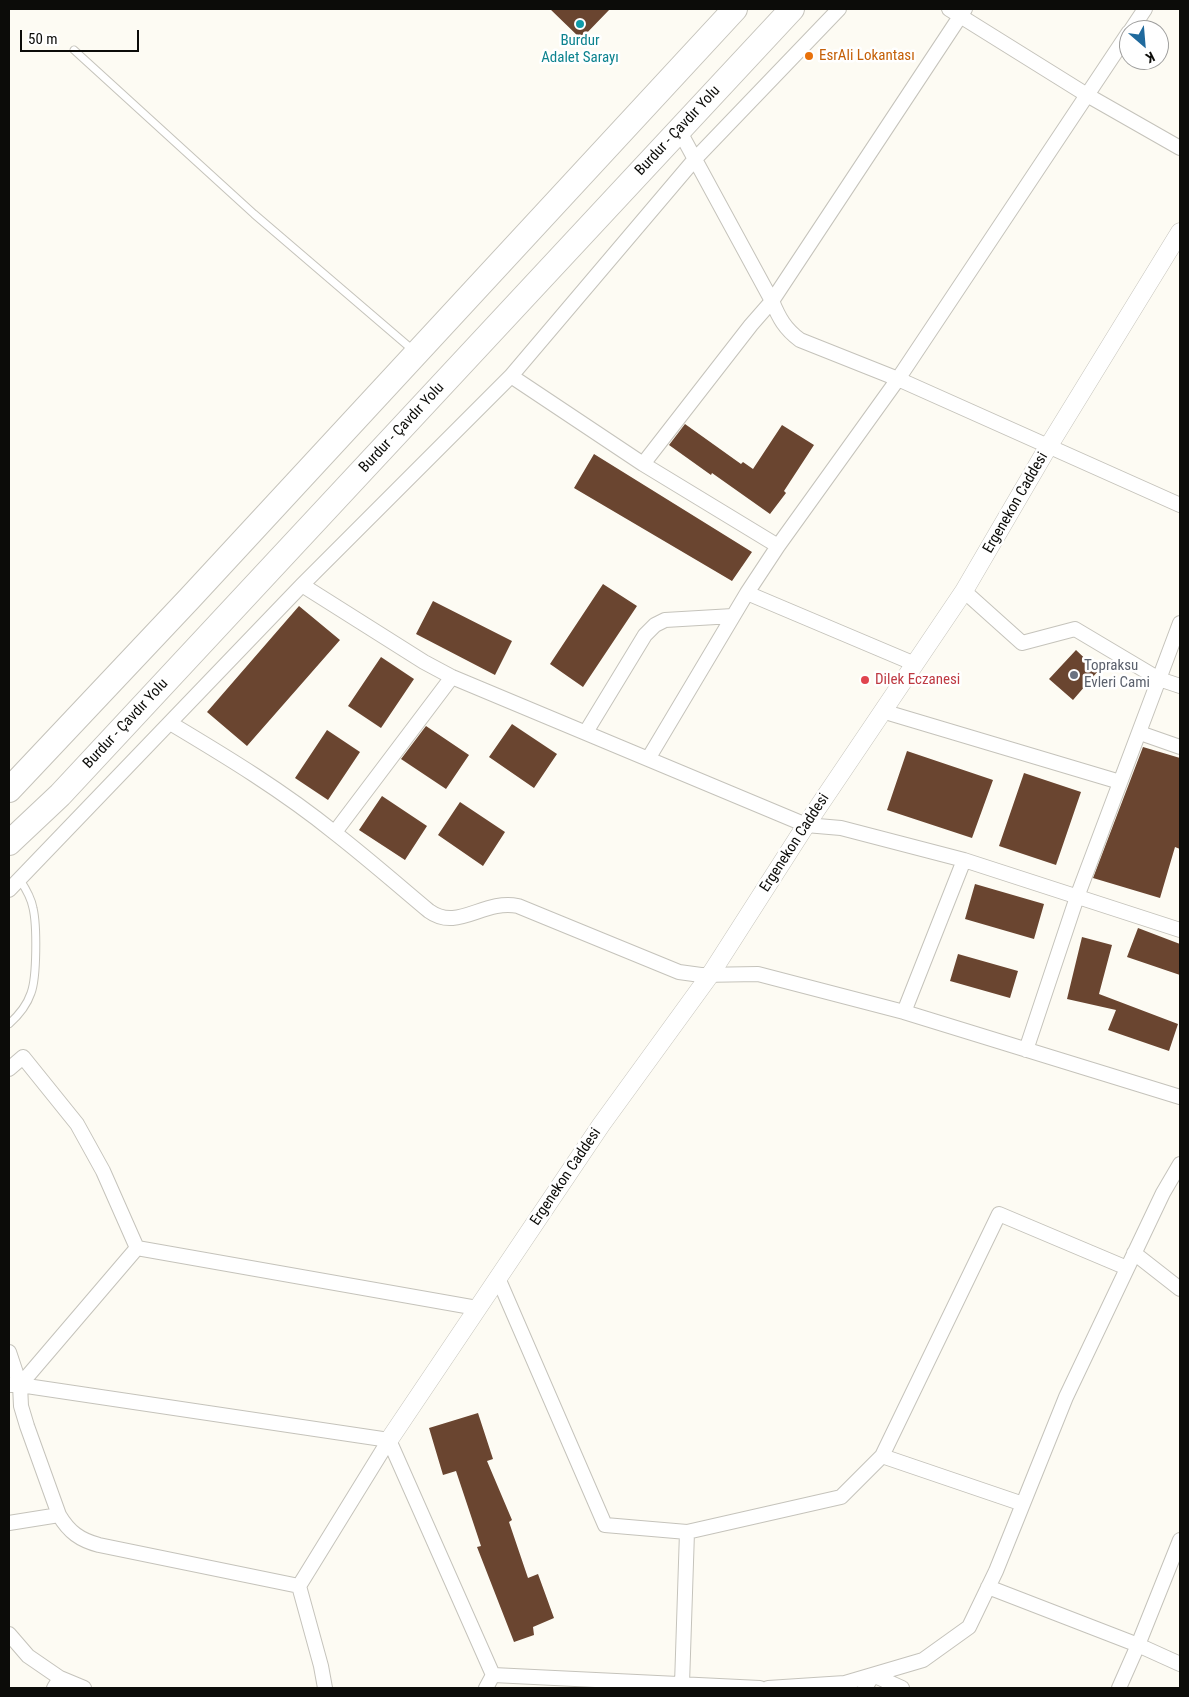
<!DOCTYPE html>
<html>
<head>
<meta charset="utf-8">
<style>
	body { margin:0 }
	#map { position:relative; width:1189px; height:1697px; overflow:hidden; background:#fdfbf3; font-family:"Roboto Condensed",sans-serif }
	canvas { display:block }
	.frame { position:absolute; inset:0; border:10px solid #0c0c09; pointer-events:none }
	.north { position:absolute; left:1119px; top:20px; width:50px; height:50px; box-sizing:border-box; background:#fff; border:1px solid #9e9e9d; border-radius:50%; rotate:153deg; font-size:14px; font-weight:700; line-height:20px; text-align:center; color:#0c0c09 }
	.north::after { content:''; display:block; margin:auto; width:18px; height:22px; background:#206a9d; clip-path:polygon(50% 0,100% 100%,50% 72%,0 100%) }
	.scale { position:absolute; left:20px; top:30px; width:119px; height:22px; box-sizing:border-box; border:2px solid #0c0c09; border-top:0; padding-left:6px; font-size:15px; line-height:18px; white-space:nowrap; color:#0c0c09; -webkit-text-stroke:4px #fff; paint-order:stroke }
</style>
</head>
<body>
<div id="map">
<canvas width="1189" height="1697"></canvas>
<div class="frame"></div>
<div class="north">K</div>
<div class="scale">50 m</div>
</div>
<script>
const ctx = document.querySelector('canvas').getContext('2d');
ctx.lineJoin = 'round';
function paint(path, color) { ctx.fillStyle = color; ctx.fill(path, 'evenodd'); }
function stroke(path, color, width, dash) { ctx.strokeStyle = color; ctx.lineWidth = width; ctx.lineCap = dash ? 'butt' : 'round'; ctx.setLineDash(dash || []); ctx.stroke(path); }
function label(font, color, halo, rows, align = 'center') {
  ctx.font = font + ' "Roboto Condensed",sans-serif'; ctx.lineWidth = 5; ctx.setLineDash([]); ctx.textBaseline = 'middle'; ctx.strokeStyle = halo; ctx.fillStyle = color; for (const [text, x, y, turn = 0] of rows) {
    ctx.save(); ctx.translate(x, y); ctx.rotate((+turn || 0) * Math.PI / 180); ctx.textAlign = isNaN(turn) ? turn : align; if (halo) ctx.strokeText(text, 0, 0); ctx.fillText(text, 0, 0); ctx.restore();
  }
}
const building = new Path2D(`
	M550,9H610L581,39Z
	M685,424L741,464L743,462L753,469L782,425L814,445L784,491L786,493L770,514L712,473L711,475L669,445Z
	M594,454L752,552L732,581L574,488Z
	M603,584L637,606L583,687L550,664Z
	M433,601L512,641L495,675L416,634Z
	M299,606L340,640L247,746L207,712Z
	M1076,650L1098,671L1073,700L1049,679Z
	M381,657L414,679L381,728L348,706Z
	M512,724L557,754L534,788L489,757Z
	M426,726L469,755L446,789L401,759Z
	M327,730L360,752L328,800L295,778Z
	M1143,747L1180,758V849L1175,847L1160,898L1093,878Z
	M907,751L993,780L972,838L887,810Z
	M1024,773L1081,792L1056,865L999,846Z
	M382,796L427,826L405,860L359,830Z
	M460,802L505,832L483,866L438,835Z
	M975,884L1044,904L1034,939L965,919Z
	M1138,928L1180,944V975L1127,957Z
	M1082,937L1112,945L1099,994L1178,1024L1169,1051L1108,1030L1116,1010L1067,999Z
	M958,954L1018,971L1010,998L950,981Z
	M478,1413L493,1459L487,1461L512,1520L509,1522L528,1578L538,1574L554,1618L533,1627L534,1635L514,1642L477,1547L481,1546L456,1471L443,1475L429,1428Z`);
const service = new Path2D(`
	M74,50L254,214L414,351
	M9,1024C19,1015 27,1005 31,993C37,977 37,925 33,908C31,897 26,889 20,880`);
const minor = new Path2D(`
	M949,9L1087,95L1180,148
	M1131,30L1145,9
	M679,130L772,301C779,318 785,329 800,340L898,379L1180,505
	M511,376L643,464L778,546
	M643,464L751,325L772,301L965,9
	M302,585L424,662L452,677L806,825L841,828L964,860L1180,930
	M964,591L1022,643L1075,629L1159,679L1077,897L1026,1050
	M747,593L915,664
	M1180,623L1159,679L1180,686
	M882,711L1120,782
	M170,723C227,757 283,791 335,833C367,858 398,885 429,911C458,932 483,899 518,906L679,972L701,975L758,974L904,1012L1180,1097
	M586,732L645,635L655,625L665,620L733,616
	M1140,733L1180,747
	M648,759L747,593L778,546L898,379L1129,32
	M335,832L452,677
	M9,890L302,585L511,376L695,159L839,9
	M904,1012L964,860
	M9,1069L23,1057L77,1124L103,1171L137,1248L20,1385
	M137,1248L477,1308
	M1134,1253L1180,1289
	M498,1278L605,1525L687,1532
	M9,1352L20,1385L21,1406L27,1426L59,1515C69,1532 80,1540 99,1545L299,1586
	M9,1385H20L389,1440
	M389,1440L493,1675L486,1688
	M882,1456L1023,1504
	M9,1523L59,1515
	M1180,1540L1138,1645L1180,1664
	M988,1587L1138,1645L1119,1688
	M9,1634L28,1656L60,1678
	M493,1675L760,1688
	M54,1688L60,1678L84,1688
	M325,1688L321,1666L299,1586L389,1440
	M680,1688L682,1684L687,1532L841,1497L882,1456L999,1214L1127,1268
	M768,1688L845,1683L923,1660L969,1627L996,1571L1066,1397L1163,1193L1180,1164
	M865,1688L873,1675L902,1688`);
const tertiary = new Path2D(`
	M389,1440L601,1125L710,975L806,825L964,591L1048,447L1180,232`);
const trunk = new Path2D(`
	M9,790L190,598L735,9
	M9,843L60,795L792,9`);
const markers = [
	[580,24,5,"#0f9aa8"],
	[809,56,5,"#e8710a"],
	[1074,675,5,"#6b7280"],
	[865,680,5,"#e0444e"]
];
const cultureNames = [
	["Burdur",580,41],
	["Adalet Sarayı",580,58]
];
const foodNames = [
	["EsrAli Lokantası",819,56]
];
const streetNames = [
	["Burdur - Çavdır Yolu",678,131,-47],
	["Burdur - Çavdır Yolu",402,428,-47],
	["Ergenekon Caddesi",1016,503,-60],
	["Burdur - Çavdır Yolu",126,724,-47],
	["Ergenekon Caddesi",795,843,-57],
	["Ergenekon Caddesi",566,1177,-56]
];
const worshipNames = [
	["Topraksu",1084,666],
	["Evleri Cami",1084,683]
];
const healthNames = [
	["Dilek Eczanesi",875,680]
];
paint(building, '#6a4530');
stroke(service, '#c5c3bb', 9);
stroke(minor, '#c5c3bb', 16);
stroke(tertiary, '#c5c3bb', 19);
stroke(trunk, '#c5c3bb', 26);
stroke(service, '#fff', 7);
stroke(minor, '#fff', 14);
stroke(tertiary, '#fff', 18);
stroke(trunk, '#fff', 24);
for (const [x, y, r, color] of markers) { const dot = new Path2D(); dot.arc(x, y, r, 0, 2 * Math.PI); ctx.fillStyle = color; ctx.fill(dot); stroke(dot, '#fff', 2); }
label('15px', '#0d838f', '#fff', cultureNames);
label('15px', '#c56008', '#fff', foodNames, 'left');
label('15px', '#0c0c09', '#fff', streetNames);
label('15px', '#5b616d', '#fff', worshipNames, 'left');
label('15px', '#be3a42', '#fff', healthNames, 'left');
</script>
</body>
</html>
